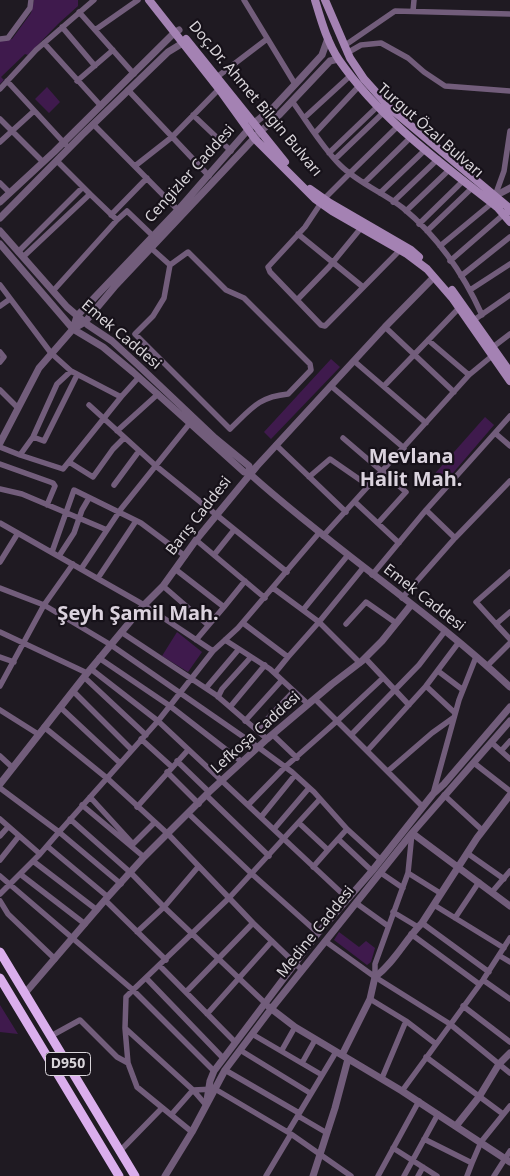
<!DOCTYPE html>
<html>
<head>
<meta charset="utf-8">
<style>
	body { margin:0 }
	canvas { display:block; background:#1f1a22 }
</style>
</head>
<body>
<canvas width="510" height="1176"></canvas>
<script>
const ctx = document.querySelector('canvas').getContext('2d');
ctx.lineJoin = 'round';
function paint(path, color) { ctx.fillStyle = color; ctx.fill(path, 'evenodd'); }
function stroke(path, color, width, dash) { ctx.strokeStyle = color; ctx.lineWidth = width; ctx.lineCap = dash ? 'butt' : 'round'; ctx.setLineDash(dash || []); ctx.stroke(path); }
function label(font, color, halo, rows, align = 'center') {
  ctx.font = font + ' "Noto Sans",sans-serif'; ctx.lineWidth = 4.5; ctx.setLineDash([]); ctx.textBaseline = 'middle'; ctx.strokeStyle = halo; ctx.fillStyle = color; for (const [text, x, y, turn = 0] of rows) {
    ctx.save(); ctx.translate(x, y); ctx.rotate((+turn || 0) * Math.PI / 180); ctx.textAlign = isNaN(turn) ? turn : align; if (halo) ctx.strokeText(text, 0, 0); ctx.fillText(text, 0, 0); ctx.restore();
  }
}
const green = new Path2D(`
	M34,0H78V6L58,24L28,55L25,54L1,77L4,80L0,84V41L12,39L31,13Z
	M47,87L60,102L49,113L35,99Z
	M331,359L340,367L271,439L264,432Z
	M485,417L494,425L441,487L431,478Z
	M177,632L202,652L188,672L162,656Z
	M339,932L359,947L366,941L375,948L371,962L367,965L334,940Z
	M0,1005L18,1034L0,1032Z`);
const minor = new Path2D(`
	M244,0L295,84
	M413,11L414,0
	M79,12L134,74
	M62,27L95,66
	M95,30L138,0
	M0,39L8,38L30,8L31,0
	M44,43L101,106
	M344,46L395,11L510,14
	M347,53L361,45L381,43L408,58L424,72L445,86L510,91
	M217,77L267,39
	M7,81L66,145
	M77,81L113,50
	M0,89L36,50L94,0
	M128,90L209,176
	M292,101C308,123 322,147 340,165C358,183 384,193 403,208C437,236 464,275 482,315
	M193,115L231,151
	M304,118L351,75
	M0,119L43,162
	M93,124L178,210
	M315,133L359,86
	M0,142L34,111
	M329,153L378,106
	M335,159L384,112
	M57,161L90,194
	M135,166L172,137L219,89
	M0,183L10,193
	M364,183L411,137
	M380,193L426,149
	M495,196L504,171L510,131
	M324,199L350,173L398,126
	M393,202L438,159
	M321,203L305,227L268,267L270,272L321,325L325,326L400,250
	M406,211L450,169
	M111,215L147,178
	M419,224L464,180
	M427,231L473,187
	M298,234L363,287
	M440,246L492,203
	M151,248L170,265
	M18,252L83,187
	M188,252L226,290L244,298L310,364L311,370L288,394C258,397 251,409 230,429L135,334L153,316L164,298L170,265Z
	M23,257L90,194L117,220L127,211L153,236
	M450,261L504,214
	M461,276L510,237
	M0,285L51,353L71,371L121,397L139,377
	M470,290L510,264
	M53,291L117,220
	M297,300L329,267L361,228
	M0,306L10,299
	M474,320L510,295
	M385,327L454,392
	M428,340L469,375
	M493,347L510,334
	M0,352L4,357L0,362
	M354,361L426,423
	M331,386L404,448
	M384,386L459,308
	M0,390L17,407
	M89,405L156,466L287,572
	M117,431L158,394
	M495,433L510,446
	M33,437L44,441L77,375
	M343,438L406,492L378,523
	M276,445L346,512
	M0,447L20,455L33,437L57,384L71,371
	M20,455L63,469L121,397
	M69,462L93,477L113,449L124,438
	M0,464L53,483L55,486L47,505
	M309,477L330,459L369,486
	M114,485L139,451
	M0,489L22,494L107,530
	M355,502L399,543
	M426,510L455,538
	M0,523L144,605L213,651L158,721L59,832L121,884
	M323,536L469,375L492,356
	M196,540L265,598
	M52,552L74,490L141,523L185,556
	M214,555L234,530
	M59,556L74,533L82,510L89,498
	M0,562L18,533
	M81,569L121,509L190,423
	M175,569L224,607L245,581
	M372,575L426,510L510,416
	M98,578L136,521
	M163,586L208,625
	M0,588L44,605L111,645L258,747L292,772L314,792L347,829L381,860
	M273,588L319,622L288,657
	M402,598L455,538L510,481
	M303,610L348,555
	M510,612L496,624L510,639
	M243,623L288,657L275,673
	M346,624L366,602L396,623
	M496,624L476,602L510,572
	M0,632L87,673
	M121,632L216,695L267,739
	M196,640L224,607
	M225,640L270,669L308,704
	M213,651L238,628L319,533
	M0,657L14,662
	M99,658L170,706L242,762
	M365,658L409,705
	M360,663L319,622L363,568
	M487,666L510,643
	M91,669L158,721L348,899
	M438,671L463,690
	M84,677L146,735
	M0,686L44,605L73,564
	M426,686L459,642
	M206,688L239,649
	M73,691L132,750
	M218,697L222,689L251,657
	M315,699L423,807
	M60,707L120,763
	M230,707L265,665
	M0,710L38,734
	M245,721L282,680
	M44,727L108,779L168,834L253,923L302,970
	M257,730L294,691
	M273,735L297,758
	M351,735L419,665L445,631
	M141,739L172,767
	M492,743L510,759
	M367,751L426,686L455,713
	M501,751L510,741
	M0,756L13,768
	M177,761L209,792
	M474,763L510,791
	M388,771L432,733L453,718
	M167,772L199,804
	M0,788L59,832L40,854L0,894
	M433,794L459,700L476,657
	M206,795L269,856
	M444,795L482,830
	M90,797L133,844L154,823
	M82,805L144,857
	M248,805L285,767L337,721L383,678
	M137,807L188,750
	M189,814L252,874L318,933
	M261,817L295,775
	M0,819L40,854
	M70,819L131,873L164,907L265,1003
	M299,823L328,850L347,829
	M274,829L309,788
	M0,836L8,827
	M338,839L372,871
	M47,846L108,897
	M467,853L504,879
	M0,860L19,836
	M33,861L97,910
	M313,867L328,850
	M381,873L403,888
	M408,873L440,893
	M20,874L85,924
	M0,876L133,990L126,997L125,1028
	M492,892L510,871
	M105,900L166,960
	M0,901L8,914L55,959
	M356,903L388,926
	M434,905L504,948
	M393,912L418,927
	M455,918L479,882
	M422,923L489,972
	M137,932L164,907L198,867
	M411,934L479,984
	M325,941L375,977L450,1024L510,1073
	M500,956L510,962
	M160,966L235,1042
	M375,977V964L408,873L412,833
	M146,978L223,1058
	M483,980L510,999
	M186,992L253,923
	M370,999L406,1021L436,1044
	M463,1006L510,1042
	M207,1014L272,941
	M252,1034L322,1075
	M51,1036L80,1020L117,1057L128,1063
	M240,1050L310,1093
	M282,1050L295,1027
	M426,1057L503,1114
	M302,1063L315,1040
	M225,1070L299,1113
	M214,1071L133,990L229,898L320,799
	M382,1078L406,1021
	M402,1091L483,980L510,938
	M171,1115L193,1090L215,1089L291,1134L351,1176
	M298,1116L327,1133
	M192,1132L137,1087L128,1063L125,1028L193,1090L206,1105
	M288,1132L336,1052
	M424,1139L472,1163L481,1142L510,1106
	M393,1148L437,1176
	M119,1152L162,1108
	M266,1176L291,1134
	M378,1176L419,1101
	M404,1176L438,1114
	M418,1176L423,1167
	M467,1176L472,1163
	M494,1176L510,1151`);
const tertiary = new Path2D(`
	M495,196L510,188
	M0,202L54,152L174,33L179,30
	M0,218L82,135L168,52L186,41
	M0,231L67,307L88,325L112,341L138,365L215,438L249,466L250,474
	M0,244L73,329L103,347L133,372L244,472L250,474C333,549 428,610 510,687
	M73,329L77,316L178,210L253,124L274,107L301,78L322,55L328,38
	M0,443L39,368L73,329L85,322L116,285L261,131L279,115L330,61L338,59
	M0,784L84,677L144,605L163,586L196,540L257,466L385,327L434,277
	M412,833L510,906
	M26,992L105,900L144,857L209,792L267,739L332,684L362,661L382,641L411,605
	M269,1007L295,1027L402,1091L510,1162
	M342,1055L370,999L375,977C394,963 405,940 422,923L477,838L510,795
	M207,1100L210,1081L214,1071L318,933L372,871L433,794L444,784L510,707
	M456,1126L479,1097L499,1064L510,1053
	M165,1176L192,1132L225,1070L271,1009L412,833L510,721
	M313,1176L335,1108L348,1059`);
const secondary = new Path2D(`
	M149,0L219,89L255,139L315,199L332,211L407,254L427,269L453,299L510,381
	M315,0C321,20 327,42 339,60C380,119 441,163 497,207L510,222
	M325,0L350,58L364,79L391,109L507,206L510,211
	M186,39L285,162
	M310,189L330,203L411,250L419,257
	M452,290L510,372`);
const trunk = new Path2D(`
	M0,952L135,1176
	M0,978L119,1176`);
const shields = [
	[68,1064,45]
];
const shieldNames = [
	["D950",68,1064]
];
const streetNames = [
	["Doç.Dr. Ahmet Bilgin Bulvarı",255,99,50],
	["Turgut Özal Bulvarı",430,131,41],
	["Cengizler Caddesi",190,174,-48],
	["Emek Caddesi",121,335,40],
	["Barış Caddesi",199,516,-52],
	["Emek Caddesi",424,598,38],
	["Lefkoşa Caddesi",256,733,-42],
	["Medine Caddesi",316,932,-51]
];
const districtNames = [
	["Mevlana",411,457],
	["Halit Mah.",411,480],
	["Şeyh Şamil Mah.",138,614]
];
paint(green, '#3f1a4d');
stroke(minor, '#725d7b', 5.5);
stroke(tertiary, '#725d7b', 7);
stroke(secondary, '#a482b3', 8);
stroke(trunk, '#daaeec', 9);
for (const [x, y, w] of shields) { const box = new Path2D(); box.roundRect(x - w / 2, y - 11.5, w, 23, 4); ctx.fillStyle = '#161119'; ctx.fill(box); stroke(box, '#d9d5da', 1); }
label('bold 14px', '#d9d5da', null, shieldNames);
label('15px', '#d9d5da', '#161119', streetNames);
label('bold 20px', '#dbd3de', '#161119', districtNames);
</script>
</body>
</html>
